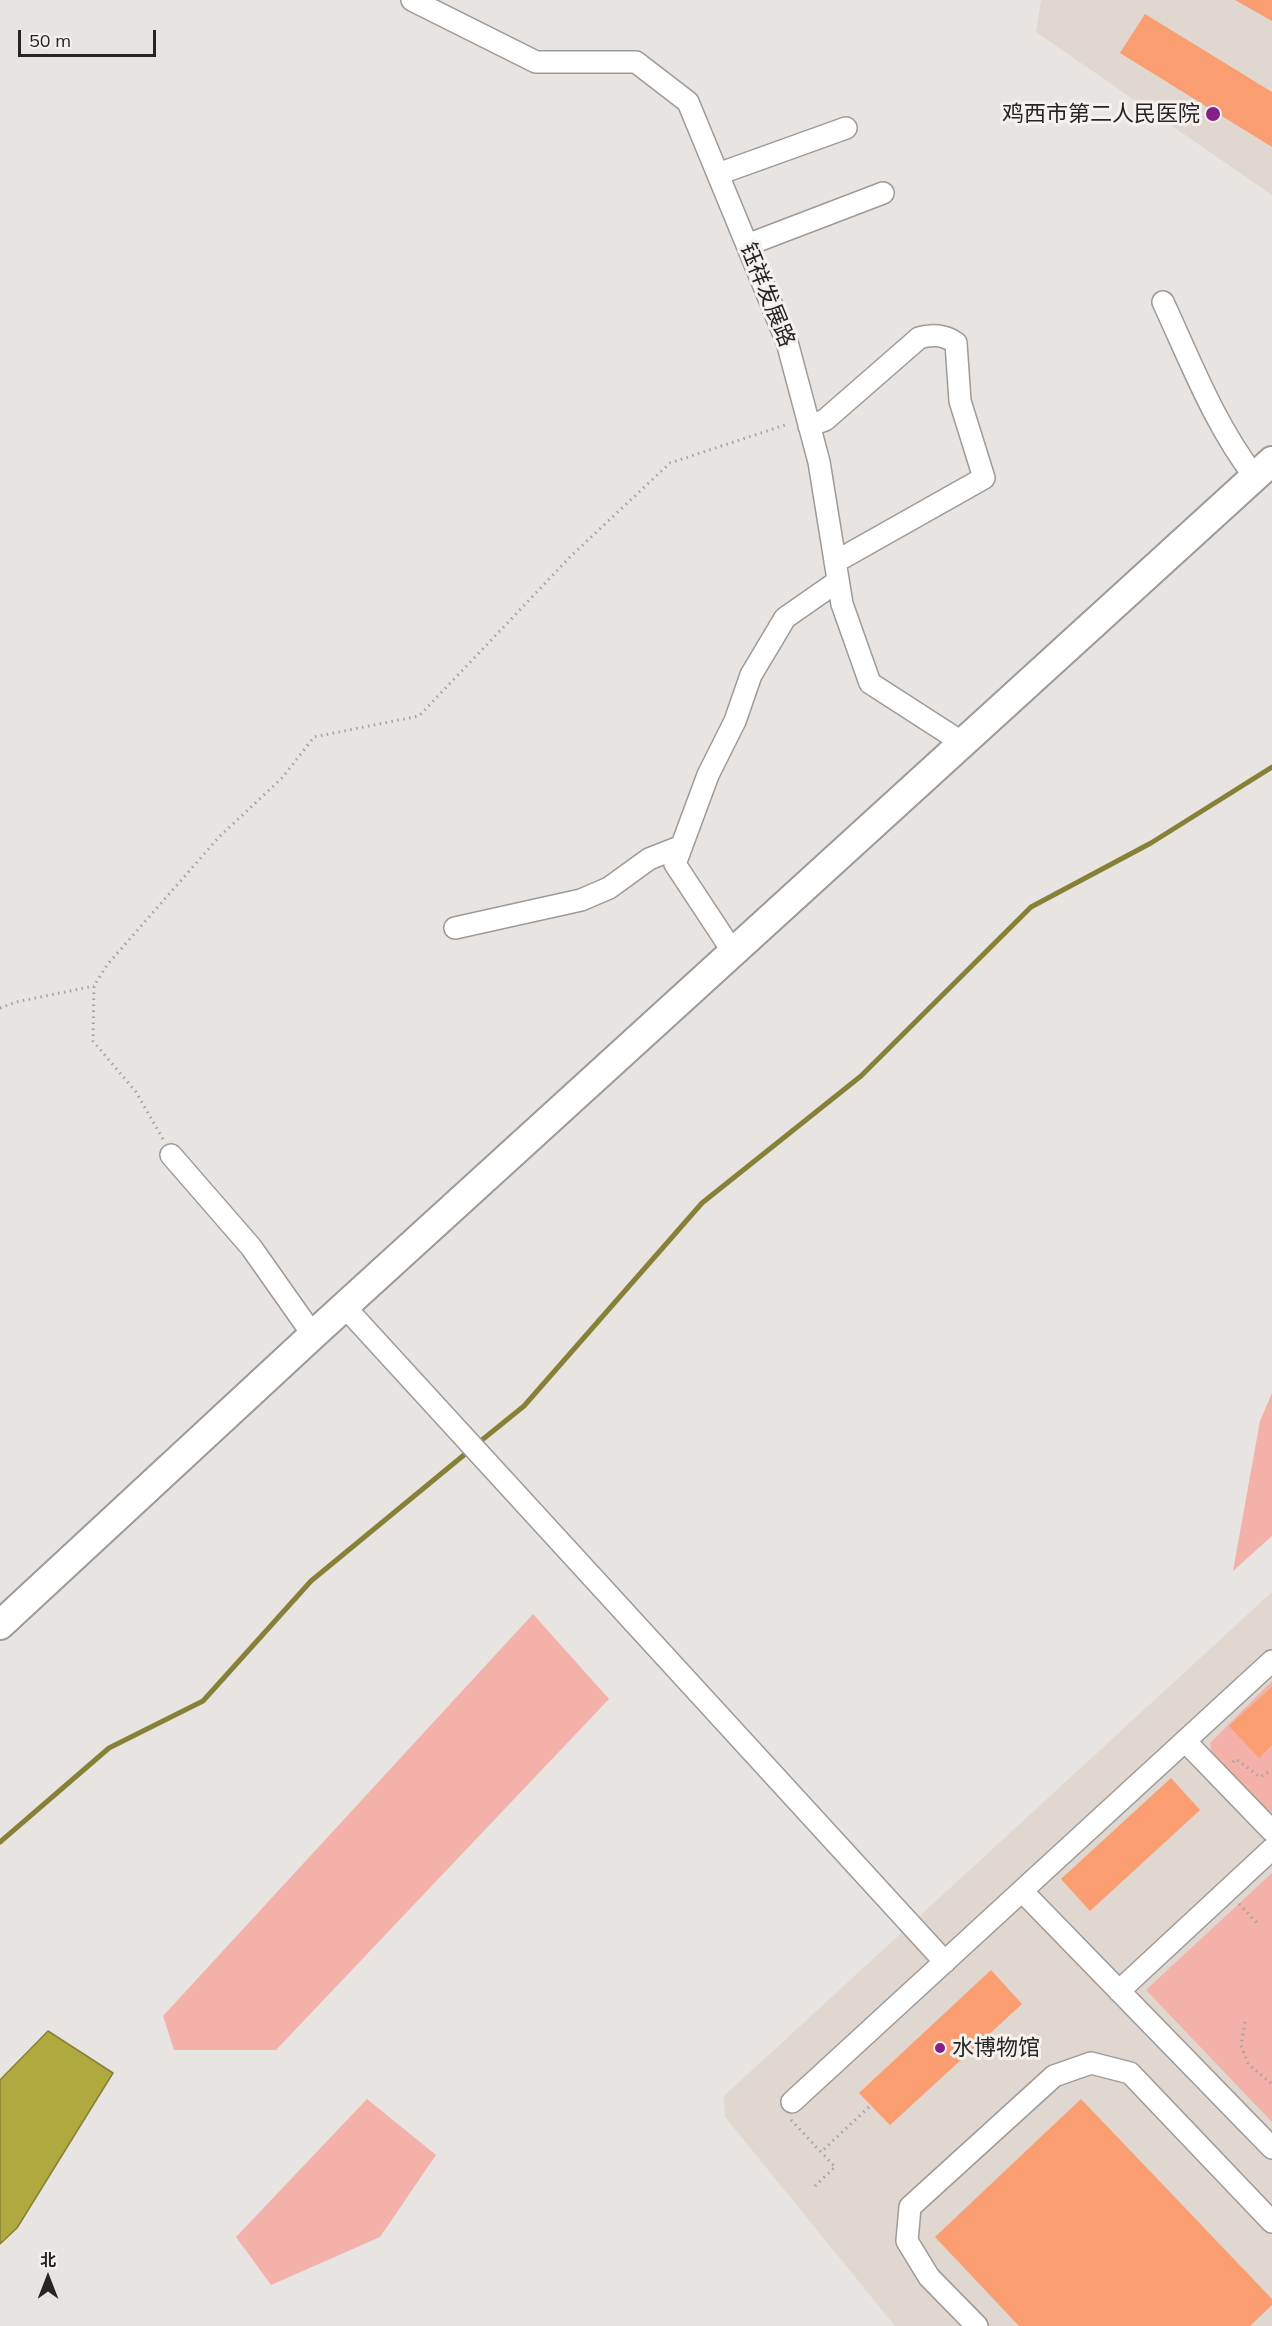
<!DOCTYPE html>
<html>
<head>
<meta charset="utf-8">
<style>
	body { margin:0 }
	#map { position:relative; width:1272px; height:2326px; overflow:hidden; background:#e7e4e1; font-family:Mulish,"Noto Sans SC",sans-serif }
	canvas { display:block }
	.north { position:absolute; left:18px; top:2248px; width:60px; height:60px; -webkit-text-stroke:4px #f4f1ee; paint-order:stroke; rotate:0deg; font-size:16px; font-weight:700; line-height:24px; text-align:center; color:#262524 }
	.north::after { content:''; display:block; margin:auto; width:21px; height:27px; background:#262524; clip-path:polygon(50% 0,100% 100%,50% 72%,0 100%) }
	.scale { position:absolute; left:18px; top:30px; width:138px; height:27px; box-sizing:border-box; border:3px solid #262524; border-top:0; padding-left:8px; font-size:18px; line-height:21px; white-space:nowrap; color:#262524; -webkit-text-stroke:4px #f4f1ee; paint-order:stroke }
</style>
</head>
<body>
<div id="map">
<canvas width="1272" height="2326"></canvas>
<div class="north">北</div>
<div class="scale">50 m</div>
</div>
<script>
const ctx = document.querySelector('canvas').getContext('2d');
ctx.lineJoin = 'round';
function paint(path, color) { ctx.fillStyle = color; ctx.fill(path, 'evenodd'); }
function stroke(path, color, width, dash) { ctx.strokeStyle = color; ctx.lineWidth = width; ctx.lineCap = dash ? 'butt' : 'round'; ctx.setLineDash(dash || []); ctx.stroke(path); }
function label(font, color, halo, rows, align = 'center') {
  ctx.font = font + ' Mulish,"Noto Sans SC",sans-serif'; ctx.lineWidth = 6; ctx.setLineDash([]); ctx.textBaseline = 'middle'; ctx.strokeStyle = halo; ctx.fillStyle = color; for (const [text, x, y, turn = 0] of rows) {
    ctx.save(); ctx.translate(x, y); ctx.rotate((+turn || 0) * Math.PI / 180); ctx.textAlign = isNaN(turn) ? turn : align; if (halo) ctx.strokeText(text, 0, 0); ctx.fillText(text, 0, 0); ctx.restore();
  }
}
const built = new Path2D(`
	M1041,0H1272V195L1036,32Z
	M1272,1592V2326H895L725,2117L724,2096Z`);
const green = new Path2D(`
	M1272,1393V1536L1233,1571L1260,1421Z
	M533,1614L609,1699L276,2050H174L163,2016Z
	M1272,1681V1812H1266L1213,1760L1210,1743Z
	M1272,1873V2122L1146,1990Z
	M367,2099L436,2155L380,2237L271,2285L236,2237Z`);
const water = new Path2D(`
	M48,2031L113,2073L17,2228L0,2244V2080Z`);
const stream = new Path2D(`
	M477,1444L524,1406L702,1203L861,1076L1031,907L1151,843L1272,767
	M0,1842L109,1748L203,1701L311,1581L470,1450`);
const building = new Path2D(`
	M1235,0H1272V21Z
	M1145,14L1272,92V147L1120,53Z
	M1272,1687V1745L1259,1758L1229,1726Z
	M1171,1778L1200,1810L1090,1911L1061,1879Z
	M991,1970L1022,2004L890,2125L859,2093Z
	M1081,2099L1272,2299V2305L1250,2326H1019L935,2237Z`);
const path = new Path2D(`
	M0,1008L16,1002L94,986
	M163,1139L136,1092L93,1041L94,986L107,965L219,837L283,777L314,737L419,716L571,556L670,463L788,424
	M1233,1762L1236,1759L1260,1777L1272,1770
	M1239,1904L1258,1924
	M1245,2022L1241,2045L1248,2064L1272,2084
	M791,2120L821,2152L871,2105
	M815,2186L835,2167L821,2152`);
const street = new Path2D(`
	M412,0L536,62H636L688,102L787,342L819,462L842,604L870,683L963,743
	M718,174L846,128
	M747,245L883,193
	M1163,302C1190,360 1215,426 1255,477
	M809,426L825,420L919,338C931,334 945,335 956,343L960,401L984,478L835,562
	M455,928L581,900L609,888L649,859L682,846
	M733,952L675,864L708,775L735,721L751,675L785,618L838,581
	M171,1155L251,1247L313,1335
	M344,1306L945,1962
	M1185,1741L1272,1831
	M1022,1891L1272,2148
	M1119,1991L1272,1849
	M792,2102L1272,1661
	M977,2326L929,2277L907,2241L910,2207L1054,2076L1091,2063L1130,2073L1272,2222`);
const secondary = new Path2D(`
	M0,1625L313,1335L1272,461`);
const markers = [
	[1213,114,8,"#862088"],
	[940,2048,6,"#862088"]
];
const poiNames = [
	["鸡西市第二人民医院",1200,114],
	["水博物馆",952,2048,"left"]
];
const streetNames = [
	["钰祥发展路",767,295,68]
];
paint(built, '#e0d7d0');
paint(green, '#f3b1a9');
paint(water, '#b0a93f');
stroke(water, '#878137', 1.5);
stroke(stream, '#878137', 5);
paint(building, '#fa9d70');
stroke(street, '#9d9a98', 24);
stroke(secondary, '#9d9a98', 32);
stroke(path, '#a5a2a0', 3, [1.5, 4.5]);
stroke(street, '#fff', 21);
stroke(secondary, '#fff', 28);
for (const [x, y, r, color] of markers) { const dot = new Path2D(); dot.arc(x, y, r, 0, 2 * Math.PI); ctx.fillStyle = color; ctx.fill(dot); stroke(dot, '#f4f1ee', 2); }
label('22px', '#262524', '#f4f1ee', poiNames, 'right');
label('22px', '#262524', '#f4f1ee', streetNames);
</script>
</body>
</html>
